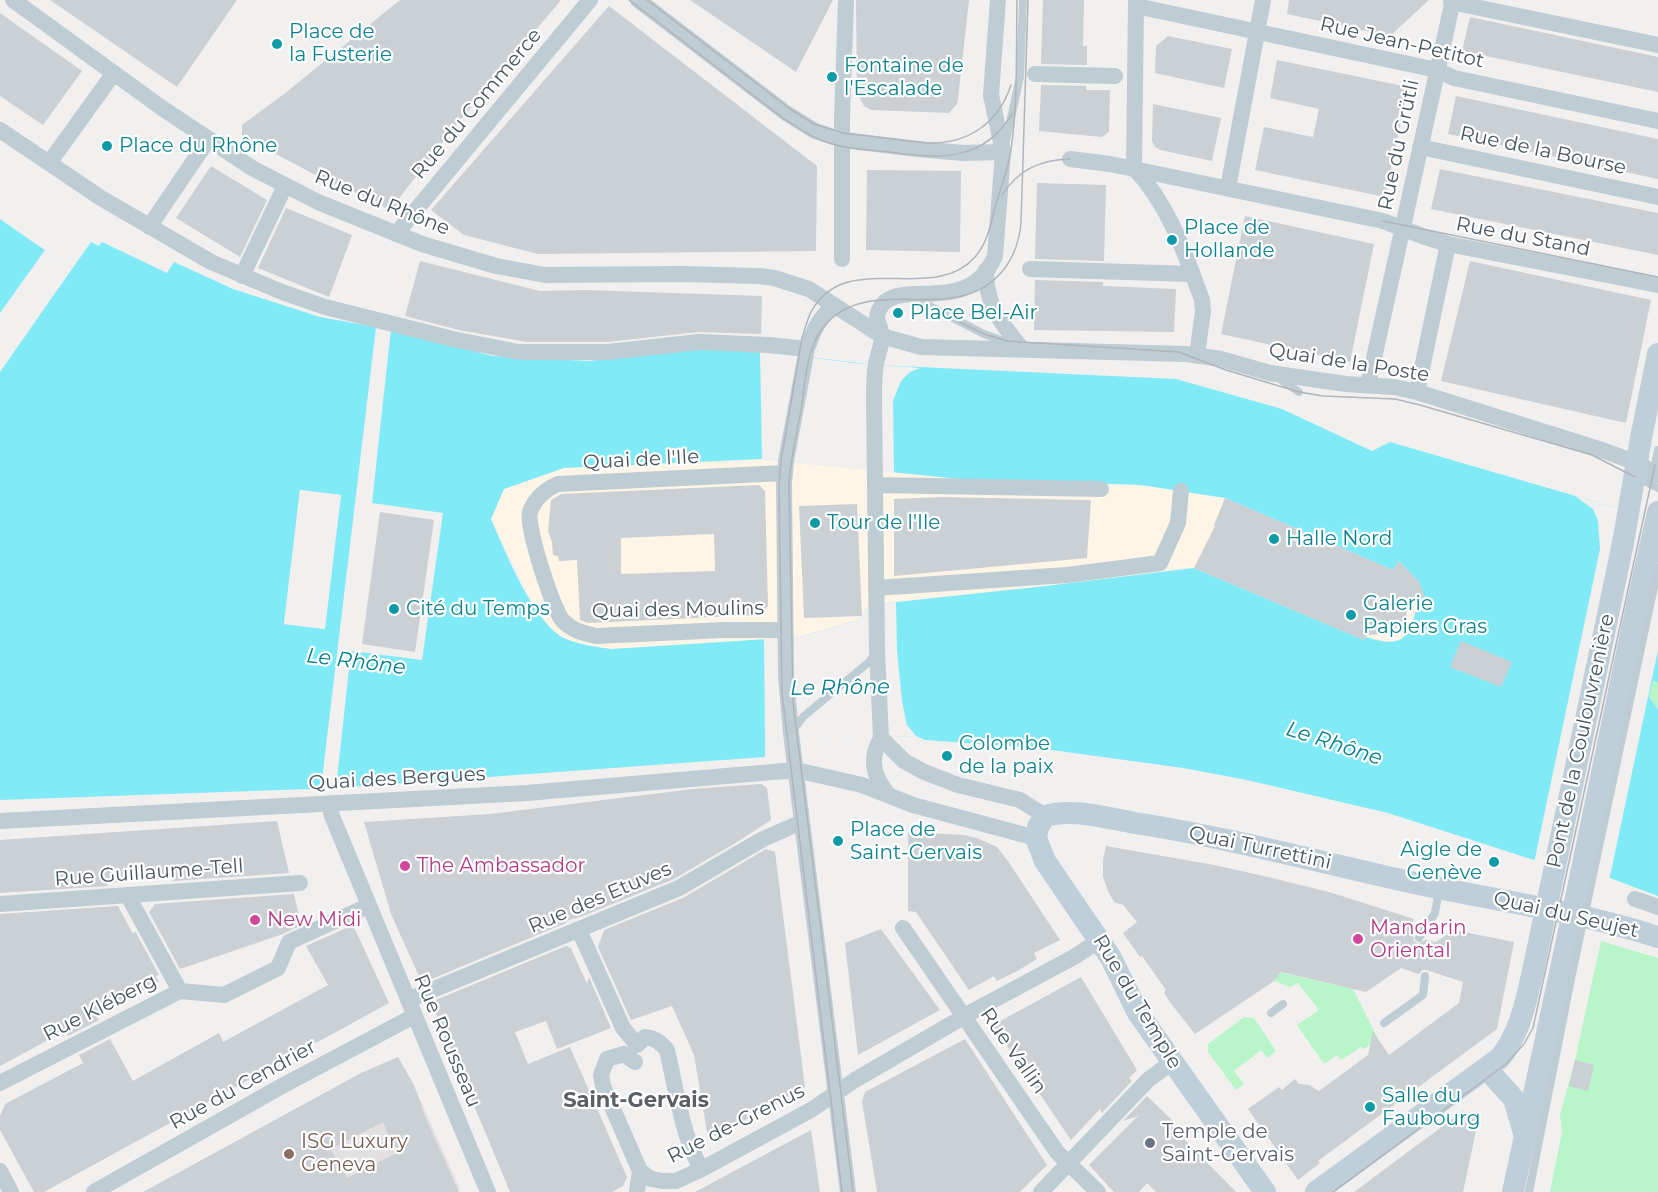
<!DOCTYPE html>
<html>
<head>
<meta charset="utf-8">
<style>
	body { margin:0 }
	canvas { display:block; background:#f2efef }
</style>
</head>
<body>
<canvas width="1658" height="1192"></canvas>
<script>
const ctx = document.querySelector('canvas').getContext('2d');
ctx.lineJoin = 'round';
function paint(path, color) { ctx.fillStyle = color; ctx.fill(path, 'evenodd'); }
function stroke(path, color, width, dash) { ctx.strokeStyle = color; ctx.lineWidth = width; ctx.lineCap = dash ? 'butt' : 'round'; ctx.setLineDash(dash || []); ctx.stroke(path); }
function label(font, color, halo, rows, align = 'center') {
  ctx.font = font + ' Montserrat,sans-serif'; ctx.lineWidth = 4.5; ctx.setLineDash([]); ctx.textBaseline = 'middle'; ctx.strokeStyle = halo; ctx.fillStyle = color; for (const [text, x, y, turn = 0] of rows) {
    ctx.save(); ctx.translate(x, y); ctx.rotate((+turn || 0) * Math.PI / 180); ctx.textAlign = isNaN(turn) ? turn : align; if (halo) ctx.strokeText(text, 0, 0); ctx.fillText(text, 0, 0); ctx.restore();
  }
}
const commercial = new Path2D(`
	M762,459L960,479L1141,485L1225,498L1394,569L1399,561L1419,582L1424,598H1419L1405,637L1397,642L1389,643L1366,637L1364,640L1194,568H1185L1046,586L870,604L858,620L795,638L612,649L587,646L564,639L549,626L534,606L491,519L504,489L564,468Z`);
const education = new Path2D(`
	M414,1086L460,1189L453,1192H349L331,1149L371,1128L364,1110Z`);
const green = new Path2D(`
	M1653,681L1658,682V709L1649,697Z
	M1601,941L1658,958V1192H1550L1562,1132L1560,1115L1575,1060Z
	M1274,971L1353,989L1378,1039L1364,1049L1361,1047L1341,1060L1337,1055L1324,1064L1297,1025L1319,1010L1298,983L1290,987L1274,981L1276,979Z
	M1244,1017L1254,1018L1276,1051L1267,1058L1261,1050L1234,1071L1244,1084L1236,1090L1208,1052V1044Z`);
const water = new Path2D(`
	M0,219L72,269L91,242L99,246L102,242L167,273L174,262L233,289L320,317L403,332L492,356L588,361L701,348L760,351L876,365L1176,379L1282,409L1372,451L1390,442L1658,520V682L1653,681L1649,697L1658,709V896L1610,878L1534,860L1388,813L1247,780L1183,768L1037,748L925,740L916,736L772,741L765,742V757L336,788L0,800ZM762,459L960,479L1141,485L1225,498L1393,570L1399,561L1419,582L1423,597L1419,598C1410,636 1406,650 1366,637L1364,640L1194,568L1046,586L869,605L858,620L799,637L612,649C596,647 581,645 566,639C535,626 504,549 491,519L504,489L564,468ZM300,490L341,495L324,629L284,624Z`);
const pier = new Path2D(`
	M45,250L72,269L0,372V313Z
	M376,327L391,329L372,503L443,513L422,660L351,651L336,788H321Z
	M760,351L854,363L920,368L910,372L901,381L893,401L894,473L762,459Z
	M300,490L341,495L325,629L284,624ZM303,493L338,497L322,626L287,622Z
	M1575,496L1658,520V650L1609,881L1534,863L1600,549L1598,521L1593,509Z
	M896,602L897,650L902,701L907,725L916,736L765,742L764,638L799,637L858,620L869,605Z`);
const building = new Path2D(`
	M50,0H237L177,87Z
	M400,0H561L451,131L400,197L396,206L386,209L378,202L321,178L242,136V125L284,94Z
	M690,0H833L796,72Z
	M856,0H969L958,99L957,104L949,113L871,110L864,106L857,93Z
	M1043,0H1084L1083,46H1087V65L1041,64Z
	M1289,0H1429L1390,36L1287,14Z
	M609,6L817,166L816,251L538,254L464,235L431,210Z
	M0,13L82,71L43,125L0,96Z
	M1470,17L1658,57V92L1462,51Z
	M1168,36L1232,49L1224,88L1155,73L1156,46Z
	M1277,60L1408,87L1385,197L1255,170L1264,127L1313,137L1319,109L1270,98Z
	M1041,85L1086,86V90H1110L1109,132L1102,137L1039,131Z
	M1456,96L1658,139V179L1448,134Z
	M1153,104L1221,118L1212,161L1160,150L1155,147L1152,141Z
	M211,166L267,200L240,257L176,218Z
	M1440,169L1658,213V255L1431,209Z
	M867,170L961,171L960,252L866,250Z
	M1037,183L1106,185L1104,261L1035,259Z
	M286,208L352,235L329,297L258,268Z
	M1245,216L1374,244L1350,362L1221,334Z
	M420,261L540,291L585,290L762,296L761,334L698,332L607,342H527L459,330L405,316Z
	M1470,261L1651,300L1626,423L1441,381Z
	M1035,280L1103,282V286L1176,289L1174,332L1034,330Z
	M759,485L765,491L768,606L760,615L588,623L580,620L577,560L559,561L558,556L553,555L552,542L548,531L551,500L561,494ZM714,534L715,571L621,574V538Z
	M941,497L1091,500L1087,558L894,576V499Z
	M1225,498L1393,570L1399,561L1419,582L1425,597L1409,599L1406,617L1394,630L1386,634L1367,635L1364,640L1194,568L1215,526L1214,525Z
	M857,504L862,616L804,618L799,506Z
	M380,512L434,520L415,652L362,644Z
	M1461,641L1512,662L1501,687L1450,667Z
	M761,784L767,788L771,820L737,842L674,879L583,916L566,921V923L422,983L391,914L364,822L490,814L693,789Z
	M277,821L289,873L172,881L175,878L107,883L108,886L0,893V840Z
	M908,832L964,835L977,838L997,847L1008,861L1060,940L1034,953L1037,959L1019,970L997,981L994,976L969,990L916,912L908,911Z
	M1106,846L1214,865L1268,877L1329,892L1414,919L1409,935L1413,936L1414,941L1418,944L1425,940L1436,942L1454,930L1514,942L1497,1029L1318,1161L1320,1163L1298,1180L1248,1109L1279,1087L1282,1090L1295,1079L1299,1084L1309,1085L1319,1091L1368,1055L1373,1032L1389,1055L1459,1003L1463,982L1426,970H1422L1419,974L1401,968L1366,992L1281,972L1274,981L1195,1034L1169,1001L1164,992L1166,990L1142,956L1140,957L1123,933L1137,922L1123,905L1114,902L1108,891L1103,877V859Z
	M766,849L775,852L805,1087L716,1136L707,1132L694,1055L672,1006L631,1020L598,947L604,930L683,898Z
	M294,894L301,925L283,934L180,969L149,912L155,904Z
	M118,906L133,934L135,931L159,975L156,976L159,982L96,1015L99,1020L68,1036L65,1031L0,1066V914Z
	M353,925L389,1003L44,1192H34L0,1130V1116L5,1104L83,1063L79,1055L110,1039L133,1081L219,1033L223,1042L328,985L306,946Z
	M881,929L940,1010L858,1055L845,943Z
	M566,946L571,948L587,984L589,977L611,1028L557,1049L546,1021L515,1032L528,1064L570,1047L627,1177L623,1186L612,1192H510L431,1002Z
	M1081,977L1137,1070L1129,1078L1132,1081L1102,1113L1100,1109L1071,1140L993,1025Z
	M965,1039L1047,1165L1020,1192H877L862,1102L865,1092Z
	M398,1057L414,1085L426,1119L459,1192H143L361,1073ZM383,1122L397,1153L347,1178L331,1149Z
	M1575,1060L1594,1065L1588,1091L1569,1086Z
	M1147,1096L1177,1125L1186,1141L1236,1192H1156L1147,1183L1139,1192H1114L1089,1165L1138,1116L1123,1121Z
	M1463,1111L1478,1121L1463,1192H1354Z
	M811,1130L820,1192H695Z`);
const streetTunnel = new Path2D(`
	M609,565H618`);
const lane = new Path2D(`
	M1005,145L1020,77L1023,0
	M912,297L984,334L1011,344
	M1278,378L1299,392
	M1650,472L1655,465L1658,450
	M1636,477L1658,488
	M793,730L804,716L869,662L875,654
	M1419,938L1435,913L1439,889
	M1271,1013L1283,1004
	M1384,1023L1423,995L1425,976
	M1529,1192L1571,979`);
const street = new Path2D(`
	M13,0L162,108L252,168L318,202L422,244L496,266L545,275L681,274L759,276L774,278L809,289L882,336L921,347L1187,354L1221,359L1270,373L1346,384L1394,387L1417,392L1605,451L1637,463L1658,475
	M638,0L786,113L815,131L843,140L917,149L963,153L1003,152
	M1451,2L1658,45
	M1136,6L1437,70L1454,78L1658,121
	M1035,74L1115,76
	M0,130L101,198L211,262L282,292L325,307L457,340L519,352H608L699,342L769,345L807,349
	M1420,147L1658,197
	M1070,159L1110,164L1383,221L1425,237L1448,244L1658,285
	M49,163L114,73
	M1134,168C1169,205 1185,253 1202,300L1203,311L1197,355
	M1134,168L1136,0
	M1228,188L1263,0
	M149,227L208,140
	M396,234L590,0
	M842,259V118L846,0
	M1030,269L1192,274
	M986,270C986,307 1001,322 1022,349
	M242,276L285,186
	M834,305C819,318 813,331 807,349L786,461L784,483L786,677L791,733L848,1192
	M1368,385L1453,0
	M1417,392L1448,244
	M784,473L558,484C544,490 535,498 530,512C526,527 553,610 563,621C573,631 584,633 596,636L724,630H785
	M875,485L1101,489
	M876,588L1067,575L1160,563L1178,523L1181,491
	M881,738L904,761L924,772L958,785L1020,800L1045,816
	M888,794C873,776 869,759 881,738L877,651L874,400C874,388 874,375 876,363C878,355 882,345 882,336C881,326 874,320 879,310C895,274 968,320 995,256L1003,152L991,95L998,0
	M329,804L332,816L488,1192
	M0,821L527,793L796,770L862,785L913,805L1036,838
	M128,896L180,991
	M1635,899L1658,907
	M0,904L300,883
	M903,928L1057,1152L1098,1192
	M579,930L623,1028L637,1045L645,1037C655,1038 660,1042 667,1050C675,1083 683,1142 702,1169
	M408,1000L679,888L763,839L802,822
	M635,1062L624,1054L607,1059L601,1075L603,1086L640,1171L637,1192
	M0,1083L180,991L224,995L278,968L289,942L368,906
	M0,1171L11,1192
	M640,1171L651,1179L662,1181H676L702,1169L811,1110L855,1080L977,1009L1074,957L1100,940
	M94,1192L282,1086L414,1016
	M1041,1192L1148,1080L1172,1062`);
const secondary = new Path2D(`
	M1623,543L1641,438L1658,354
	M1637,605L1658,512
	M1487,1069L1514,1099L1524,1133
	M1265,1192L1138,1013L1111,958L1045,861L1036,838L1038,827L1045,816C1074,808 1106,818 1135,823C1226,837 1315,861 1405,881C1490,900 1575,910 1658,937
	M1316,1192L1500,1058C1521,1031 1525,1004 1533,971
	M1513,1192L1572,917`);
const tram = new Path2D(`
	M629,0L783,118C796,126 808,136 823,141C844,149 868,150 890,152C940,159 983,162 1012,114
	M647,0L790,109L814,124L843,133L927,143C968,144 998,124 1011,85
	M1002,195C1019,169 1040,160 1070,159
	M1383,221L1658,277
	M921,303L984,334L1007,341L1179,352L1226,370L1299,392L1323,396L1395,399L1420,405L1592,455L1635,477
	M842,1192L782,693L779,485L781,461L802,338C805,329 807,320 811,312C846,247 932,306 975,257C987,244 991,224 995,207C1001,188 1008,169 1011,150C1018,101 1016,50 1017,0
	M853,1192L793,702L789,483C791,459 796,435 801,411C805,384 806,347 825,325C870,273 951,325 998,276C1013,261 1019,244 1021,223L1028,0
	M1333,1192L1506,1064L1524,1044L1533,1028L1655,465`);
const laneBridge = new Path2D(`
	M1571,979L1658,568`);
const secondaryBridge = new Path2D(`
	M1572,917L1637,605
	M1533,971L1623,543`);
const markers = [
	[277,44,6,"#0f9aa8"],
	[832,77,6,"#0f9aa8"],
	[107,146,6,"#0f9aa8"],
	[1172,240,6,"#0f9aa8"],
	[898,313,6,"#0f9aa8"],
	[815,523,6,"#0f9aa8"],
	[1274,539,6,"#0f9aa8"],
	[394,609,6,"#0f9aa8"],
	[1351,615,6,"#0f9aa8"],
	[947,756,6,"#0f9aa8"],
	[838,841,6,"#0f9aa8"],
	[1494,862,6,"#0f9aa8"],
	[405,866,6,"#d1479c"],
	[255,920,6,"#d1479c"],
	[1358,939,6,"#d1479c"],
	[1370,1107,6,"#0f9aa8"],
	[1150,1143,6,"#6b7280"],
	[289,1154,6,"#8d6e63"]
];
const cultureNames = [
	["Place de",289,32],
	["la Fusterie",289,55],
	["Fontaine de",844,66],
	["l'Escalade",844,89],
	["Place du Rhône",119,146],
	["Place de",1184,228],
	["Hollande",1184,251],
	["Place Bel-Air",910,313],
	["Tour de l'Ile",827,523],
	["Halle Nord",1286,539],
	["Galerie",1363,604],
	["Papiers Gras",1363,627],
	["Cité du Temps",406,609],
	["Colombe",959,744],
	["de la paix",959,767],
	["Place de",850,830],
	["Saint-Gervais",850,853],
	["Aigle de",1482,850,"right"],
	["Genève",1482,873,"right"],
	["Salle du",1382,1096],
	["Faubourg",1382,1119]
];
const streetNames = [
	["Rue Jean-Petitot",1402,43,13],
	["Rue du Commerce",477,104,-50],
	["Rue du Grütli",1399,145,-78],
	["Rue de la Bourse",1543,151,12],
	["Rue du Rhône",382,203,22],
	["Rue du Stand",1523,237,11],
	["Quai de la Poste",1349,363,9],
	["Quai de l'Ile",641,460,-3],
	["Quai des Moulins",678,610,-1],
	["Pont de la Coulouvrenière",1581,741,-78],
	["Quai des Bergues",397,779,-3],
	["Quai Turrettini",1260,848,12],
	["Rue Guillaume-Tell",149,873,-4],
	["Rue des Etuves",600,898,-23],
	["Quai du Seujet",1566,915,13],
	["Rue du Temple",1137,1002,59],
	["Rue Kléberg",100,1008,-27],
	["Rue Rousseau",447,1041,67],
	["Rue Vallin",1013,1051,55],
	["Rue du Cendrier",243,1085,-29],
	["Rue de-Grenus",736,1124,-27]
];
const hotelNames = [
	["The Ambassador",417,866],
	["New Midi",267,920],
	["Mandarin",1370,928],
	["Oriental",1370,951]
];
const worshipNames = [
	["Temple de",1162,1132],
	["Saint-Gervais",1162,1155]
];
const educationNames = [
	["ISG Luxury",301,1142],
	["Geneva",301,1165]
];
const waterNames = [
	["Le Rhône",356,662,7],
	["Le Rhône",840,688,-1],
	["Le Rhône",1334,744,18]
];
const neighbourhoodNames = [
	["Saint-Gervais",636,1101]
];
paint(commercial, '#fef5e7');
paint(education, '#e3e0e1');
paint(green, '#b8f5c9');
paint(water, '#80eaf7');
paint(pier, '#f2efef');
paint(building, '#cad0d4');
stroke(streetTunnel, '#cfd0d2', 16, [16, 8]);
stroke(lane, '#beccd3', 8);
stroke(street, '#beccd3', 16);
stroke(secondary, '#bfcfda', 22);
stroke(tram, '#b0b5ba', 1.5);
stroke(laneBridge, '#beccd3', 8);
stroke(secondaryBridge, '#bfcfda', 22);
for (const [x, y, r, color] of markers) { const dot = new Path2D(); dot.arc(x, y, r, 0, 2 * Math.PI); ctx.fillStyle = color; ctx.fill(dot); stroke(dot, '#fff', 2); }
label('20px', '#0d838f', '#fff', cultureNames, 'left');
label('20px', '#45555f', '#fff', streetNames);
label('20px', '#b23c85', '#fff', hotelNames, 'left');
label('20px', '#5b616d', '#fff', worshipNames, 'left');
label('20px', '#785e54', '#fff', educationNames, 'left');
label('italic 21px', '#047e8e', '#fff', waterNames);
label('bold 21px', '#5b6065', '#fff', neighbourhoodNames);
</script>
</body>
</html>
